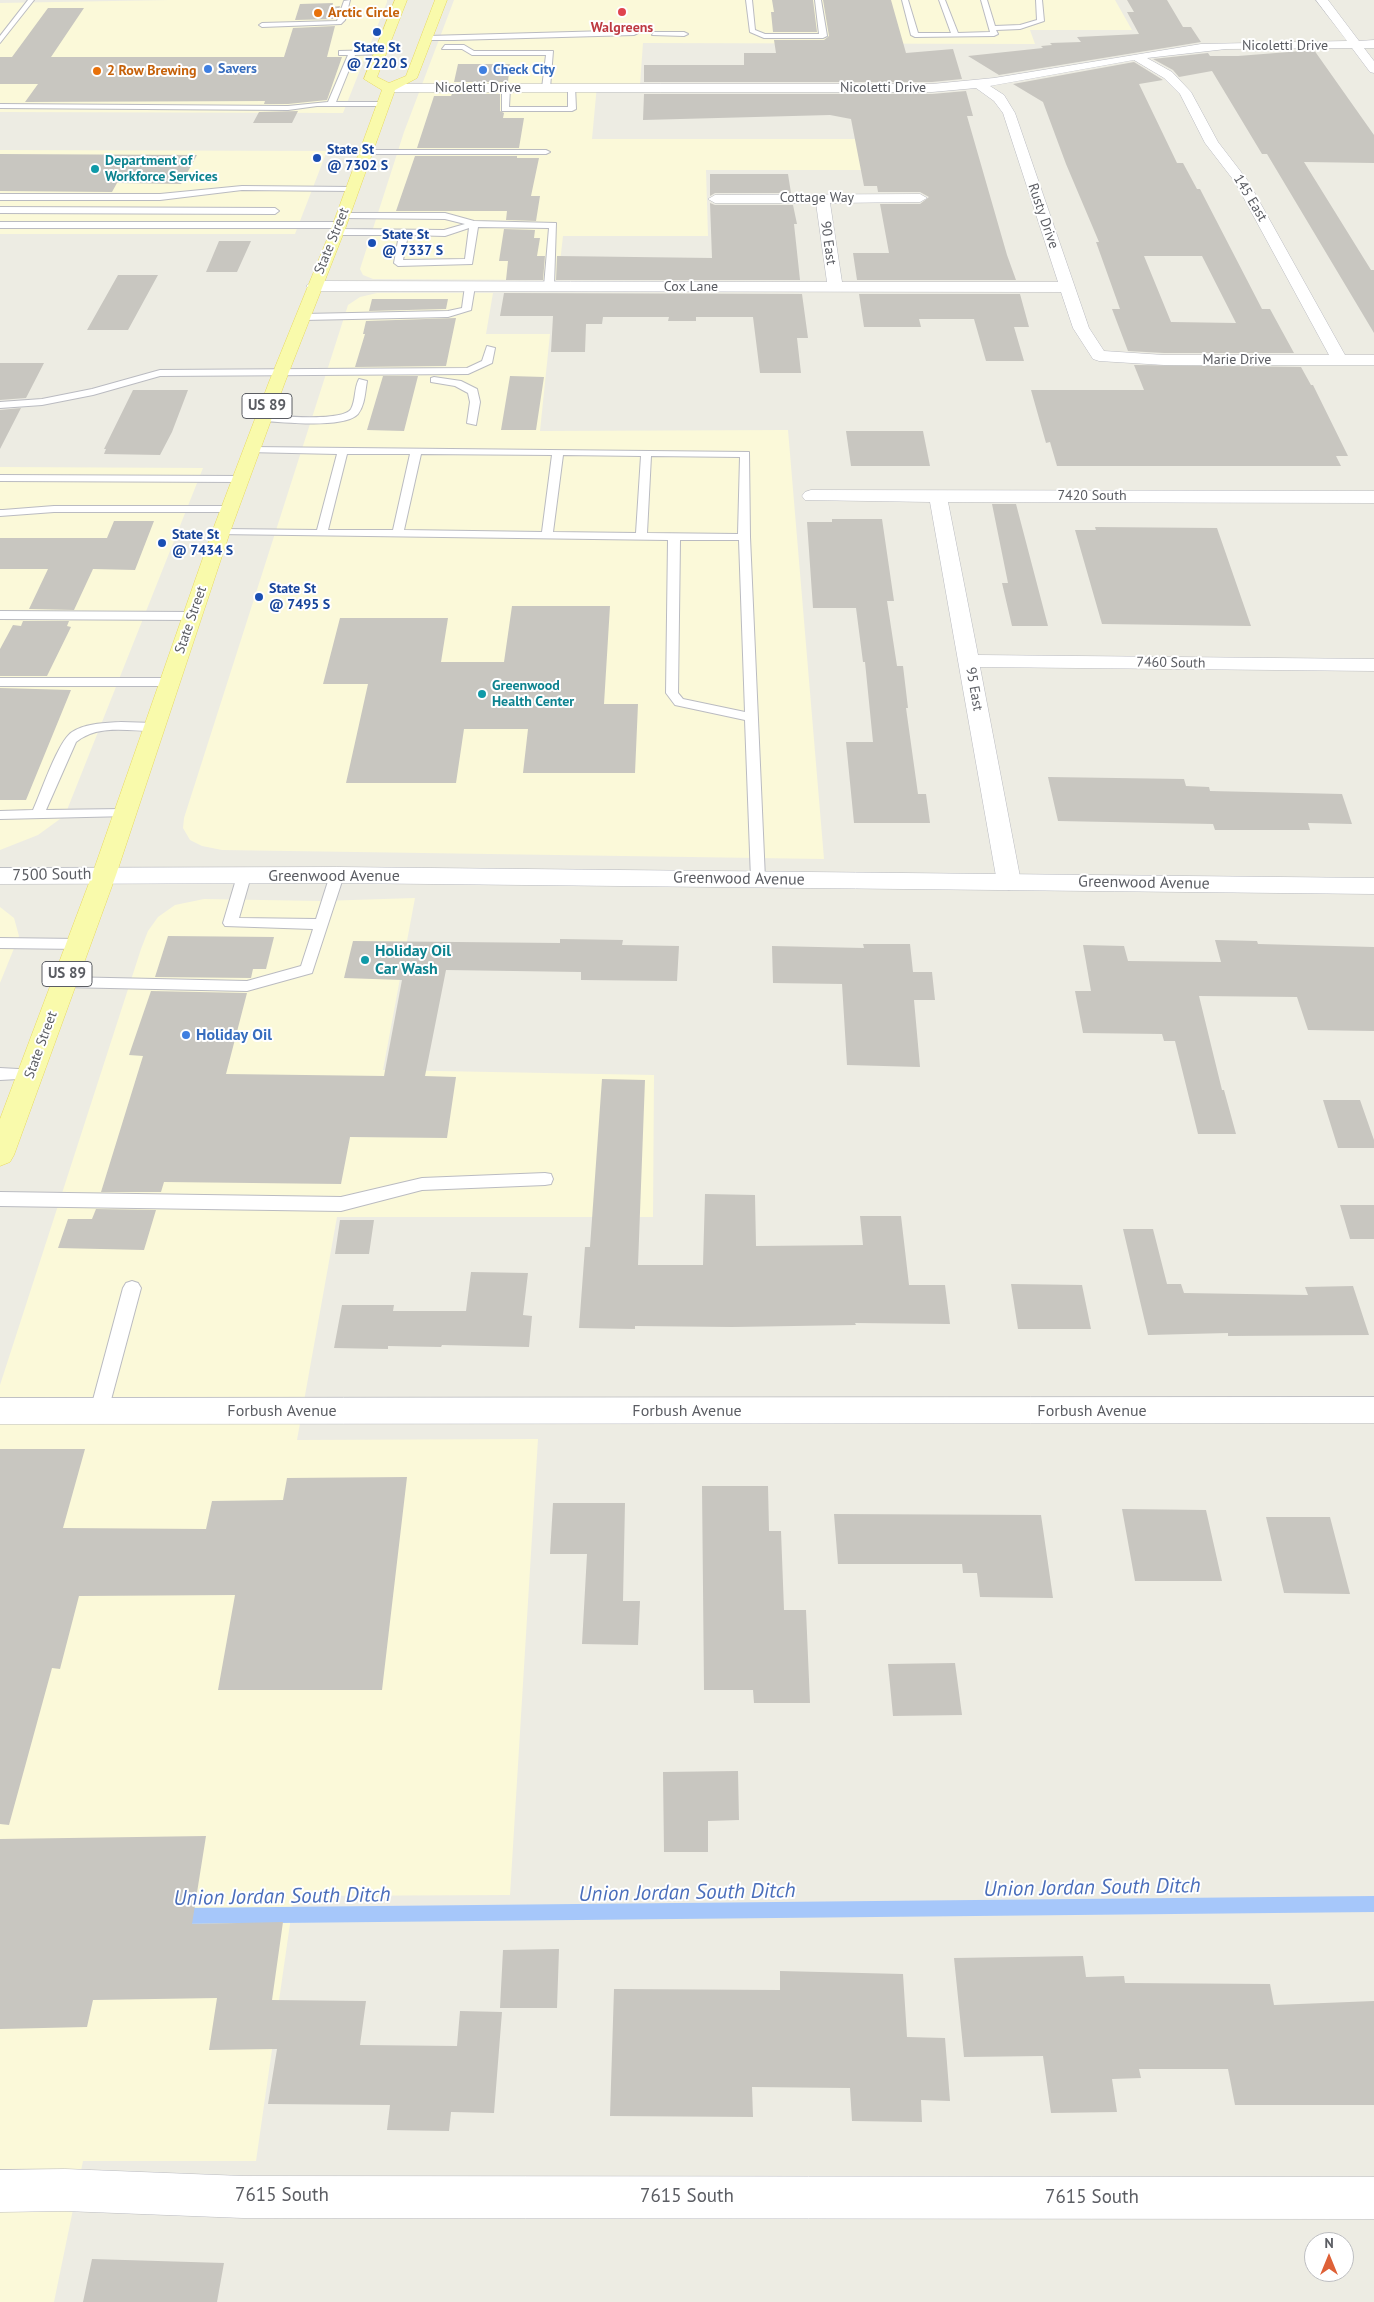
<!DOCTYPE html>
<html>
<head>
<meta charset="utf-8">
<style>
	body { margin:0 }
	#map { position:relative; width:1374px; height:2302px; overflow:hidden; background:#edece3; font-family:"PT Sans",sans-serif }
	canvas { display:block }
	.north { position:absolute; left:1304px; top:2232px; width:50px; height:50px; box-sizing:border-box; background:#fff; border:1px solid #bdbec1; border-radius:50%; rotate:0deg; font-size:14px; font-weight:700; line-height:20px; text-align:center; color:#5b5d63 }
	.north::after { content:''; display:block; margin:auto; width:18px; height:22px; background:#de6137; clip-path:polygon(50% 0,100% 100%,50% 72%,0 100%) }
</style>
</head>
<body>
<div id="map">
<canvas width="1374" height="2302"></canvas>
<div class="north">N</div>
</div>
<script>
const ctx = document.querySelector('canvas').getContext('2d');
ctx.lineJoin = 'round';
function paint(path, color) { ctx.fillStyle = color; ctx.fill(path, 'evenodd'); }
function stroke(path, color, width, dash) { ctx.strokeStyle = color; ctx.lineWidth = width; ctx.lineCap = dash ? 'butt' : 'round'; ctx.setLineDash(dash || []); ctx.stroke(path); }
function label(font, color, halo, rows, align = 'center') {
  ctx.font = font + ' "PT Sans",sans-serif'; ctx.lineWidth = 4; ctx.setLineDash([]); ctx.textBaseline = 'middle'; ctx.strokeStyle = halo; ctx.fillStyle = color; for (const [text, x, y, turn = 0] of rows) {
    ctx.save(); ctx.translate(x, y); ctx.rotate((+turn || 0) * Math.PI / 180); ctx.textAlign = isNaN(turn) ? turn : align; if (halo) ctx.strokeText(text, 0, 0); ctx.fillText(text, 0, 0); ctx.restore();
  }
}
const commercial = new Path2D(`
	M170,0H387V2L343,113L0,112V3Z
	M454,0H1115L1132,30H1030L1035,44L643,43L640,85H597L592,139H910L917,170H706L708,236H563L558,280L373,279L363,275L360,269L404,132Z
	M0,150L327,151L295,234H0Z
	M377,293H493L486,334H550L540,431L788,430L824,859L222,850L202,846L190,840L183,828L184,818L348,305L360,297Z
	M0,467L203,468L67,810L60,819L38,835L0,850Z
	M415,898L383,1070L654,1075L653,1217H337L297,1440L538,1439L510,1895L294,1896L256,2161H83L54,2302H0V1385L141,949L148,931L158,917L175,905L204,899L321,901Z
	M0,907L14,918L19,936L0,983Z`);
const stream = new Path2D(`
	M178,1916L1374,1904`);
const building = new Path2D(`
	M772,0H813L817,32H773L771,12H774Z
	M823,0H891L906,53L953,49L962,79L932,82H644V65H744V53H776L774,40H824L829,36Z
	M1127,0H1167L1183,27H1191L1201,42L999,75L968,56L1043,48L1041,46L1052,45L1050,43L1081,42L1077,37L1139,34L1127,12H1134Z
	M333,3L332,7L340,6L336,19L295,20L300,4Z
	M48,8H84L51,57H284L293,28L335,26L327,57H342L327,100L288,104H264L265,101L25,102L38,84H0V57H12Z
	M1314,50L1374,135V163L1304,162L1371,270H1374V333L1267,154H1262L1212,71L1179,77L1173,70L1153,59L1208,53L1210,56H1238Z
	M1134,62L1163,80L1139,84L1177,163H1183L1197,189H1200L1262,309H1270L1294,353H1164L1128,351L1112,309H1120L1096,242H1099L1066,164L1043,102L1013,84ZM1144,256H1202L1236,323L1171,322Z
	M458,64H510L508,82H454Z
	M966,91L973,116H967L1007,255L1016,280H857L853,253H889L880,204H920L929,197L920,192H878L877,186H864L851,119L830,115L643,120L644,94H932Z
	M452,94H500V111L504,113L503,118H524L519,148H417L434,96H451Z
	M298,111L292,123H253L259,112Z
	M0,154L197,155L181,184L117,183L112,192L0,191Z
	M415,156H517V158H539L531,196H540L536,221L506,220L507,211H396Z
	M710,174H788L791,193H715L710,196Z
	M710,203L715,205H793L797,224H794L800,280H556L557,256L712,258Z
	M504,229L535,230L534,238H540L537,256H545L543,280H506L508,261H499Z
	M219,241H251L237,272H206Z
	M118,275H158L128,330H87Z
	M504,293L802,294L808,338H797L801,373H760L753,317H696V321H668L669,317H603L602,324H586L585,352H551L553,316H500Z
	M859,294H1020L1029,327H1014L1024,361H986L974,319H919L921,327H864Z
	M372,299H448L446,309L369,311Z
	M456,318L446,366L355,367L365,334H363L366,321Z
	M0,363H44L26,398L0,400Z
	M1134,365L1301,367L1311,385H1313L1348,456H1336L1341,466H1057L1050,442L1046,443L1031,390H1144Z
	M383,376H418L404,431L367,430Z
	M510,376L544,377L536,430H501Z
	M133,390H188L172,432L160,455L104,454L106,449H104Z
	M21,408L0,449V410Z
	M846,431H923L930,466H851Z
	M992,504H1016L1048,626H1012L1002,583H1008Z
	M832,519H882L894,601H887L897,666H903L908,708H906L918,794H926L930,823H854L846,742H873L865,662H863L856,608H813L807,522H832Z
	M114,521H154L135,570L93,569L74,610L29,609L48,569H0V538H107Z
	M1095,527L1217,528L1251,626L1102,624L1075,530H1096Z
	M512,606H610L604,704H638L635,773H523L528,729H464L456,783H346L368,684H323L340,618H448L441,662H504Z
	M23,621H69L67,626L71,627L47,676H0V649L13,625L21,626Z
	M0,688L71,690L26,800H0Z
	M1048,777L1184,779L1186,786L1209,787L1210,791L1342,794L1352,824L1308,823L1310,830H1215L1213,824L1058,821Z
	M168,936L274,937L266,969H253L251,978L155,977Z
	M560,939L623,940L622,945L679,946L677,981L581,980V972L446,970L425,1076L456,1077L447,1138L350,1137L341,1184L164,1182L161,1192H101L143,1056L129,1055L151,991L247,993L226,1074L384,1076L402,980L344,978L353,941L560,943Z
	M1215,940L1257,941L1258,944L1374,947V1031L1308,1030L1297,997L1199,996L1222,1090H1224L1236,1134H1198L1175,1041H1164L1162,1034L1083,1033L1075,991H1091L1083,945L1124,946L1128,961L1221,962Z
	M863,944H910L913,972H932L935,1000H914L920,1067L847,1065L842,984L773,983L772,946L864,948Z
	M602,1079L645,1080L638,1265H703L705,1194L755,1195L756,1246L863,1245L860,1216H901L909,1285H945L950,1324L855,1323L856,1325L732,1327L635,1326V1329L579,1328L585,1247H590Z
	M1323,1100H1360L1374,1140V1148H1338Z
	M1340,1205H1374V1239H1350Z
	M96,1209L156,1210L144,1250L58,1248L68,1219H92Z
	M340,1220H374L369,1254H335Z
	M1123,1229H1153L1167,1284H1181L1184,1293L1308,1295L1305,1287L1353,1286L1369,1335L1228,1336V1333L1148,1335Z
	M471,1272L528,1273L523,1315L532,1316L529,1347L442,1345L441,1347L388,1346V1349L334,1348L342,1305H394L393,1311H466Z
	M1011,1284L1082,1285L1091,1329H1018Z
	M0,1449H85L63,1528L206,1529L212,1501L283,1500L287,1478L407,1477L382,1690H218L235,1595L79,1596L60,1669L52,1668L9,1825L0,1824Z
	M702,1486H768L769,1531H781L784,1610H806L810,1703H754L753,1690H704Z
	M553,1503H625L623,1601H640L638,1645L582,1644L587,1554H550Z
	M1122,1509L1206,1510L1222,1581H1135Z
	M834,1514L1041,1515L1053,1598L980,1597L977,1573H963L962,1564H838Z
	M1266,1517H1330L1350,1594L1284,1593Z
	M955,1663L962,1715L893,1716L888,1664Z
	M738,1771L739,1820L708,1821V1852H664L663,1772Z
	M206,1836L192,1924L283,1922L272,2000L366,2001L360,2045L457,2046L460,2011L502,2012L494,2113L451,2112L449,2131L387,2130L390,2105L268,2104L277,2049L209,2050L217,1998L93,2000L87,2027L0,2029V1839Z
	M559,1949L557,2008H500L503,1950Z
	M1083,1956L1086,1977L1124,1976L1125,1983L1270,1984L1274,2005L1374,2001V2105H1235L1228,2069H1139L1141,2078L1112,2079L1117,2112L1051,2113L1043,2056L964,2057L954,1958Z
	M780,1971L903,1974L907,2037L945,2038L950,2101L921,2100L922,2122L852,2121L850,2088L752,2087L753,2117L610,2116L614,1989L780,1990Z
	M92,2259L224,2263L217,2302H83Z`);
const lane = new Path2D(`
	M28,0H34L0,43V36Z
	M350,0L345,20L341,24L262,27L259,25L262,23L337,21L344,1Z
	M746,0H752L755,30L765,34H819L815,0H821L827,36L823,38H764L750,32Z
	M902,0H908L918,33H951L939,0H945L958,33L990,32L981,0H987L995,26L1020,25L1037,20L1036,0H1042L1044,21L1020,29L996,30L998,34L994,36L915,37L911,35Z
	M608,31H634L638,33L634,35L454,40H428L424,38L428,36Z
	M654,32H684L688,34L684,36L652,35Z
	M445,45H464L474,51H553L550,88L546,90L542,88L546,55H472L462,49H442Z
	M380,50L383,54L355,55L336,102H386L387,104L383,106H317L288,110L0,108V104L288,106L328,102L348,55H339V51Z
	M506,86L510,88L509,107H568V88L575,86L576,109L572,111H502V88Z
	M366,150H546L550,152L546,154H363L362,152Z
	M242,186L352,187L356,189L352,191L242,190L160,200H0V194H160Z
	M0,207L275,208L279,211L275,214L0,213Z
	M340,213H445L474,221L556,223L554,286L549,289L544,286L549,228L478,227L472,264L398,266L394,263L399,235H337L333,232L337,229L444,230L465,224L445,219L343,218L340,217ZM469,228L465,259L403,260L408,235L445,236Z
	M0,222H339L343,225L339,228H0Z
	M470,283L475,286L471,310L448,317L304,320L299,317L304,314L448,311L462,308L465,286Z
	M487,346L495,348L492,363L468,374L160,376L93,395L42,405L0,408V402L42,399L92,389L160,370L467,368L482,361Z
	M434,377L461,381L477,389L480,402L476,425L467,423L470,402L468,393L455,386L431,382V378Z
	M359,379L367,381C365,392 365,405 358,414C344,429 283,422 263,421L258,418L263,415C278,416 343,422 351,409C356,400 354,388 359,379Z
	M251,447L749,452L750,537L765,879L763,882H753L751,879L745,720L675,705L666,693L668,540L217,534V530L221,529L317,530L337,454L247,452V448ZM347,454H410L393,530H328ZM421,454L552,455L542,532L404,530ZM563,455L641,456L636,533L553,532ZM651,456L740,457L738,534L647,533ZM680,540H739L745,712L683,699L678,693Z
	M0,475L241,476L246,479L241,482L0,481Z
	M54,506H230L235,509L230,512H54L0,516V510H3Z
	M0,611L192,612L198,616L192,620L0,619Z
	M0,678H169L175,682L169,686H0Z
	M121,722L154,723L160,727L154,731C128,731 97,724 76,742L46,810L124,809L129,810L131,813L129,816L0,819V811L33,810C41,793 58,741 72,732C86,723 105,723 121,722Z
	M337,870L344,875L312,973L247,991L64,987L59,986L57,982L59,978L64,977L247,981L301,966L313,929L225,926L223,923L237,876L244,871L251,876L239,918L316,919L330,875Z
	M0,938L79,939L86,944L79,949L0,948Z
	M0,1068L36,1070L38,1074L36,1078L0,1080Z
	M545,1173L551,1174L553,1179L551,1184L545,1185L422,1190L341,1211L0,1206V1192L341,1197L422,1178Z
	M132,1281L138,1283L141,1288L108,1411L106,1417L99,1419L92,1417L90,1411L123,1288L126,1283Z`);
const street = new Path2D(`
	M1316,0H1328L1359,41L1374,40V48H1364L1374,61V73L1370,72L1352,48L1226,49L1147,58L1172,72L1191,92L1218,142L1248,181L1345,355H1374V365H1164L1099,361L1093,359L1073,328L1061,292L314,291L306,286L314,281L827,282L816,203H715L708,199L715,195L920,194L927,198L920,202L830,203L842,282H1058L1003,113L994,101L976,88L932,92H389L383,88L389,84H932L994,78L1201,44L1347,41ZM1134,60L1164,78L1180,94L1205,143L1235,182L1329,355H1164L1104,351L1089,328L1015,113L1004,95L990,86Z
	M811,490L1374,491V503L948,502L978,655L1374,659V671L980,667L1021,882L1017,888L1009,890L1001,888L997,882L930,502L805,500L802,496L805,492Z
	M1374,1397V1423L0,1424V1398Z
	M65,2169L243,2176L1374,2177V2219L243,2218L65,2211L0,2212V2170Z`);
const secondary = new Path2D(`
	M337,867L1374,878V894L337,883L0,884V868Z`);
const primary = new Path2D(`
	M395,0H407L377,77L389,83L406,76L435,0H447L417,78L395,90L344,232L285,382L230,532L116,875L14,1155L10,1162L0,1166V1119L92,875L212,532L269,382L330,232L382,90L364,79Z`);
const markers = [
	[622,12,5,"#e0444e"],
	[318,13,5,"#e8710a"],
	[377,32,5,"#1a4fb4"],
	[208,69,5,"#3f7fe0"],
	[483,70,5,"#3f7fe0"],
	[97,71,5,"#e8710a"],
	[317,158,5,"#1a4fb4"],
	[95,169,5,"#0f9aa8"],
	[372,243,5,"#1a4fb4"],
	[162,543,5,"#1a4fb4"],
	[259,597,5,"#1a4fb4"],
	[482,694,5,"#0f9aa8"],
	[365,960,5,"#0f9aa8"],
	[186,1035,5,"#3f7fe0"]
];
const farFoodnames = [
	["Arctic Circle",328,13],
	["2 Row Brewing",107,71]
];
const farHealthnames = [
	["Walgreens",622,28]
];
const farStreetnames = [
	["Nicoletti Drive",1285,46],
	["Nicoletti Drive",478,88],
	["Nicoletti Drive",883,88],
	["Cottage Way",817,198],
	["145 East",1250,198,59],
	["Rusty Drive",1043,216,71],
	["State Street",332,241,-68],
	["90 East",828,243,82],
	["Cox Lane",691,287],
	["Marie Drive",1237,360],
	["7420 South",1092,496],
	["State Street",191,620,-71],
	["7460 South",1171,663,1],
	["95 East",974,689,80],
	["State Street",41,1045,-70]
];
const farTransitnames = [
	["State St",377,48,"center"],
	["@ 7220 S",377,64,"center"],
	["State St",327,150],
	["@ 7302 S",327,166],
	["State St",382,235],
	["@ 7337 S",382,251],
	["State St",172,535],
	["@ 7434 S",172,551],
	["State St",269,589],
	["@ 7495 S",269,605]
];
const farShopnames = [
	["Savers",218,69],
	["Check City",493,70]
];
const farCulturenames = [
	["Department of",105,161],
	["Workforce Services",105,177],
	["Greenwood",492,686],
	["Health Center",492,702]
];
const shields = [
	[267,406,50],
	[67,974,50]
];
const shieldNames = [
	["US 89",267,406],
	["US 89",67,974]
];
const streetNames = [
	["7500 South",52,875,-1],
	["Greenwood Avenue",334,876],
	["Greenwood Avenue",739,879,1],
	["Greenwood Avenue",1144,883,1],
	["Forbush Avenue",282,1411],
	["Forbush Avenue",687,1411],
	["Forbush Avenue",1092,1411]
];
const cultureNames = [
	["Holiday Oil",375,951],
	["Car Wash",375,969]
];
const shopNames = [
	["Holiday Oil",196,1035]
];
const nearStreetnames = [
	["7615 South",282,2196],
	["7615 South",687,2197],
	["7615 South",1092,2198]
];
const nearWaternames = [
	["Union Jordan South Ditch",1092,1888,-1],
	["Union Jordan South Ditch",687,1893,-1],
	["Union Jordan South Ditch",282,1897,-1]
];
paint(commercial, '#fbf9d9');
stroke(stream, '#a6c7fa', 16);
paint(building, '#c8c6c0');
stroke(lane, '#babbc1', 2);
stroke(street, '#babbc1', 1);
stroke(secondary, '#b8bac0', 1);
stroke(primary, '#e8da60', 1);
paint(lane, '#fff');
paint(street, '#fff');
paint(secondary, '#fff');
paint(primary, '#f9faab');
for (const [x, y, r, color] of markers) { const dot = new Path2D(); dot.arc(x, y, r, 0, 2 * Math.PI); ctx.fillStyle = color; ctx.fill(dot); stroke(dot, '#fff', 2); }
label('bold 14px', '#c56008', '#fff', farFoodnames, 'left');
label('bold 14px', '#be3a42', '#fff', farHealthnames);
label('14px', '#5b5d63', '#fff', farStreetnames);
label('bold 14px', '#164399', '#fff', farTransitnames, 'left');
label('bold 14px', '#366cbe', '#fff', farShopnames, 'left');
label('bold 14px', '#0d838f', '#fff', farCulturenames, 'left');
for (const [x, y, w] of shields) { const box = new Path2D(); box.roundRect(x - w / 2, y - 12.5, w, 25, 4); ctx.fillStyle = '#fff'; ctx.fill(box); stroke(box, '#5b5d63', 1); }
label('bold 15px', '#5b5d63', null, shieldNames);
label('16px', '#5b5d63', '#fff', streetNames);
label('bold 16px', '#0d838f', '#fff', cultureNames, 'left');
label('bold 16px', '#366cbe', '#fff', shopNames, 'left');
label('19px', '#5b5d63', '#fff', nearStreetnames);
label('italic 21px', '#4a6ebb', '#fff', nearWaternames);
</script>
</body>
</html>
